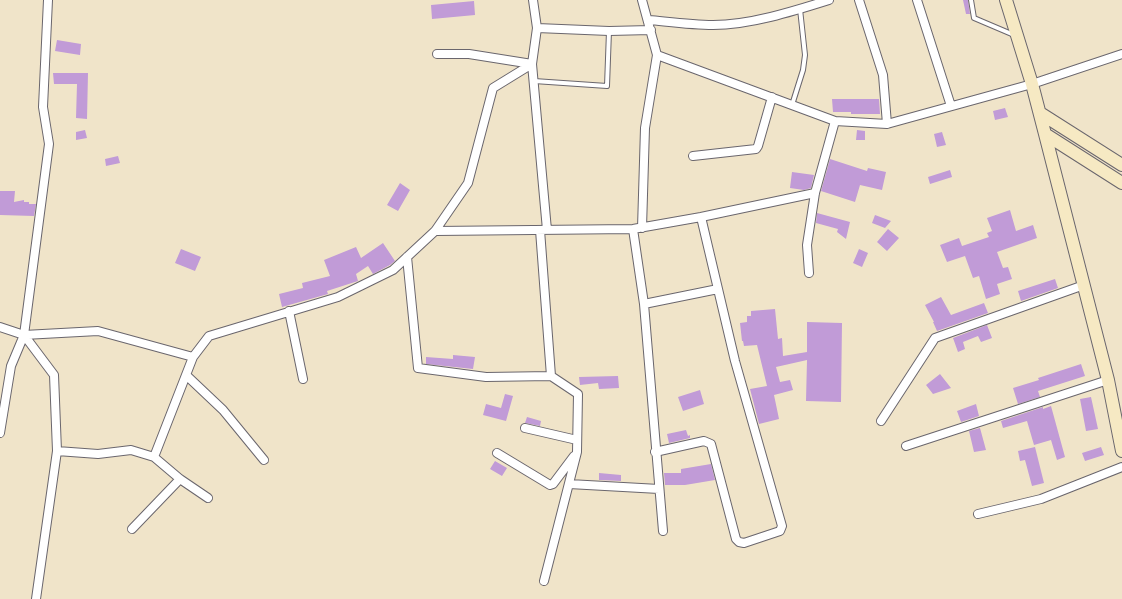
<!DOCTYPE html>
<html>
<head>
<meta charset="utf-8">
<style>
	body { margin:0 }
	canvas { display:block; background:#f0e4c9 }
</style>
</head>
<body>
<canvas width="1122" height="599"></canvas>
<script>
const ctx = document.querySelector('canvas').getContext('2d');
ctx.lineJoin = 'round';
function paint(path, color) { ctx.fillStyle = color; ctx.fill(path, 'evenodd'); }
function stroke(path, color, width, dash) { ctx.strokeStyle = color; ctx.lineWidth = width; ctx.lineCap = dash ? 'butt' : 'round'; ctx.setLineDash(dash || []); ctx.stroke(path); }
const building = new Path2D(`
	M963,0H968L970,14H966Z
	M474,1L475,15L432,19L431,5Z
	M57,40L81,44L80,55L55,51Z
	M53,73H88L87,119L76,118L77,84H54Z
	M832,99H879L880,114H851V112H833Z
	M1005,108L1008,117L995,120L993,111Z
	M85,130L87,138L76,140V132Z
	M857,130L865,131V140H856Z
	M942,132L946,145L937,147L934,134Z
	M118,156L120,163L106,166L105,159Z
	M830,159L867,171L868,168L886,172L882,190L860,185L855,202L821,191Z
	M950,170L952,177L930,184L928,177Z
	M792,172L814,175L811,188L804,190L790,188Z
	M400,183L410,190L398,211L387,205Z
	M0,191H15L14,202L24,200V202H29V204H36L34,216L0,215Z
	M1010,210L1016,231L1033,225L1037,238L997,252L1003,268L1008,267L1012,279L997,284L1000,294L986,299L979,276L973,278L965,256L947,262L940,245L959,238L962,246L989,237L987,233L992,231L987,218Z
	M817,213L850,222L846,239L837,232L838,229L816,223Z
	M875,215L891,221L885,228L872,223Z
	M888,229L899,238L887,251L877,242Z
	M383,243L395,261L390,265L373,274L368,266L356,274L358,281L327,291L328,294L282,307L279,294L303,288L302,283L330,276L324,260L356,247L361,258Z
	M181,249L201,257L195,271L175,263Z
	M859,249L868,253L862,267L853,263Z
	M1055,279L1058,288L1021,301L1018,291Z
	M941,297L951,315L984,303L988,313L937,331L933,322H934L925,305Z
	M775,309L778,339L782,338L783,356L807,352V322L842,323L841,402L806,401L807,360L776,367L780,382L790,380L793,390L774,395L779,419L759,424L750,389L767,386L757,345L744,346L743,341H742L740,323L747,322V316H751V311Z
	M987,325L992,338L981,342L978,336L963,342L965,349L958,352L953,338Z
	M453,355L475,357L473,369L426,364V357L453,359Z
	M1081,364L1085,376L1038,391L1040,397L1018,404L1013,388L1039,380L1038,378Z
	M940,374L951,388L933,394L926,385Z
	M618,376L619,388L599,389L598,383L580,385L579,377Z
	M700,390L704,404L683,411L678,397Z
	M505,394L513,396L506,421L483,415L486,404L501,408Z
	M1091,397L1098,429L1086,431L1080,399Z
	M976,404L979,416L961,422L957,411Z
	M1051,406L1065,457L1057,460L1051,440L1034,445L1027,421L1003,428L1001,421L1043,407V409Z
	M527,417L541,421L540,426L525,423Z
	M980,428L986,450L974,452L969,431Z
	M686,430L688,436L690,435V438L669,443L667,434Z
	M1035,447L1044,483L1032,486L1025,460L1020,461L1018,451Z
	M1101,447L1104,455L1085,461L1082,453Z
	M495,461L507,468L502,476L490,469Z
	M711,464L715,480L685,485H665L664,473H681V469Z
	M599,473L621,475V481L599,480Z`);
const lane = new Path2D(`
	M971,0L974,18L1014,35
	M534,81L607,86L609,31
	M792,105L803,70L805,55L800,9`);
const street = new Path2D(`
	M859,0L883,75L887,124
	M917,0L951,106
	M649,20C670,22 692,25 713,25C750,25 794,11 829,0
	M537,28L609,31L651,30
	M437,54H469L532,64L547,230
	M657,55L835,121L887,124L1032,84L1122,54
	M693,156L756,149L758,146L772,97
	M642,228L645,128L657,55L642,0
	M633,229L644,304L663,531
	M540,230L551,376L578,394L577,452L544,581
	M435,231L633,229L701,217L815,193
	M407,257L418,368L486,377L551,376
	M809,273L807,245L815,193L835,121
	M644,304L718,289
	M289,311L303,379
	M0,327L24,335L54,375L57,451L36,599
	M24,335L98,331L193,357
	M186,375L223,410L264,460
	M881,421L935,338L1084,285
	M525,428L577,440
	M0,433L11,366L24,335L49,144L43,107L48,0
	M906,446L1108,380
	M57,451L98,454L131,450L154,457L180,479L208,498
	M655,452L704,441L711,444L736,539L739,542L744,543L780,531L782,526L735,361L701,217
	M497,453L550,485L553,484L574,456
	M154,457L193,357L209,336L338,297L393,270L435,231L468,183L493,88L532,64L537,28L533,0
	M569,484L659,489
	M978,514L1041,499L1122,467
	M132,529L180,479`);
const secondary = new Path2D(`
	M1006,0L1032,84L1045,134L1108,380L1122,451
	M1040,113L1122,165
	M1045,134L1122,183`);
paint(building, '#c19bd7');
stroke(lane, '#6a666d', 6);
stroke(street, '#6a666d', 10);
stroke(secondary, '#6a666d', 14);
stroke(lane, '#fff', 4);
stroke(street, '#fff', 8);
stroke(secondary, '#f6e9c3', 12);
</script>
</body>
</html>
